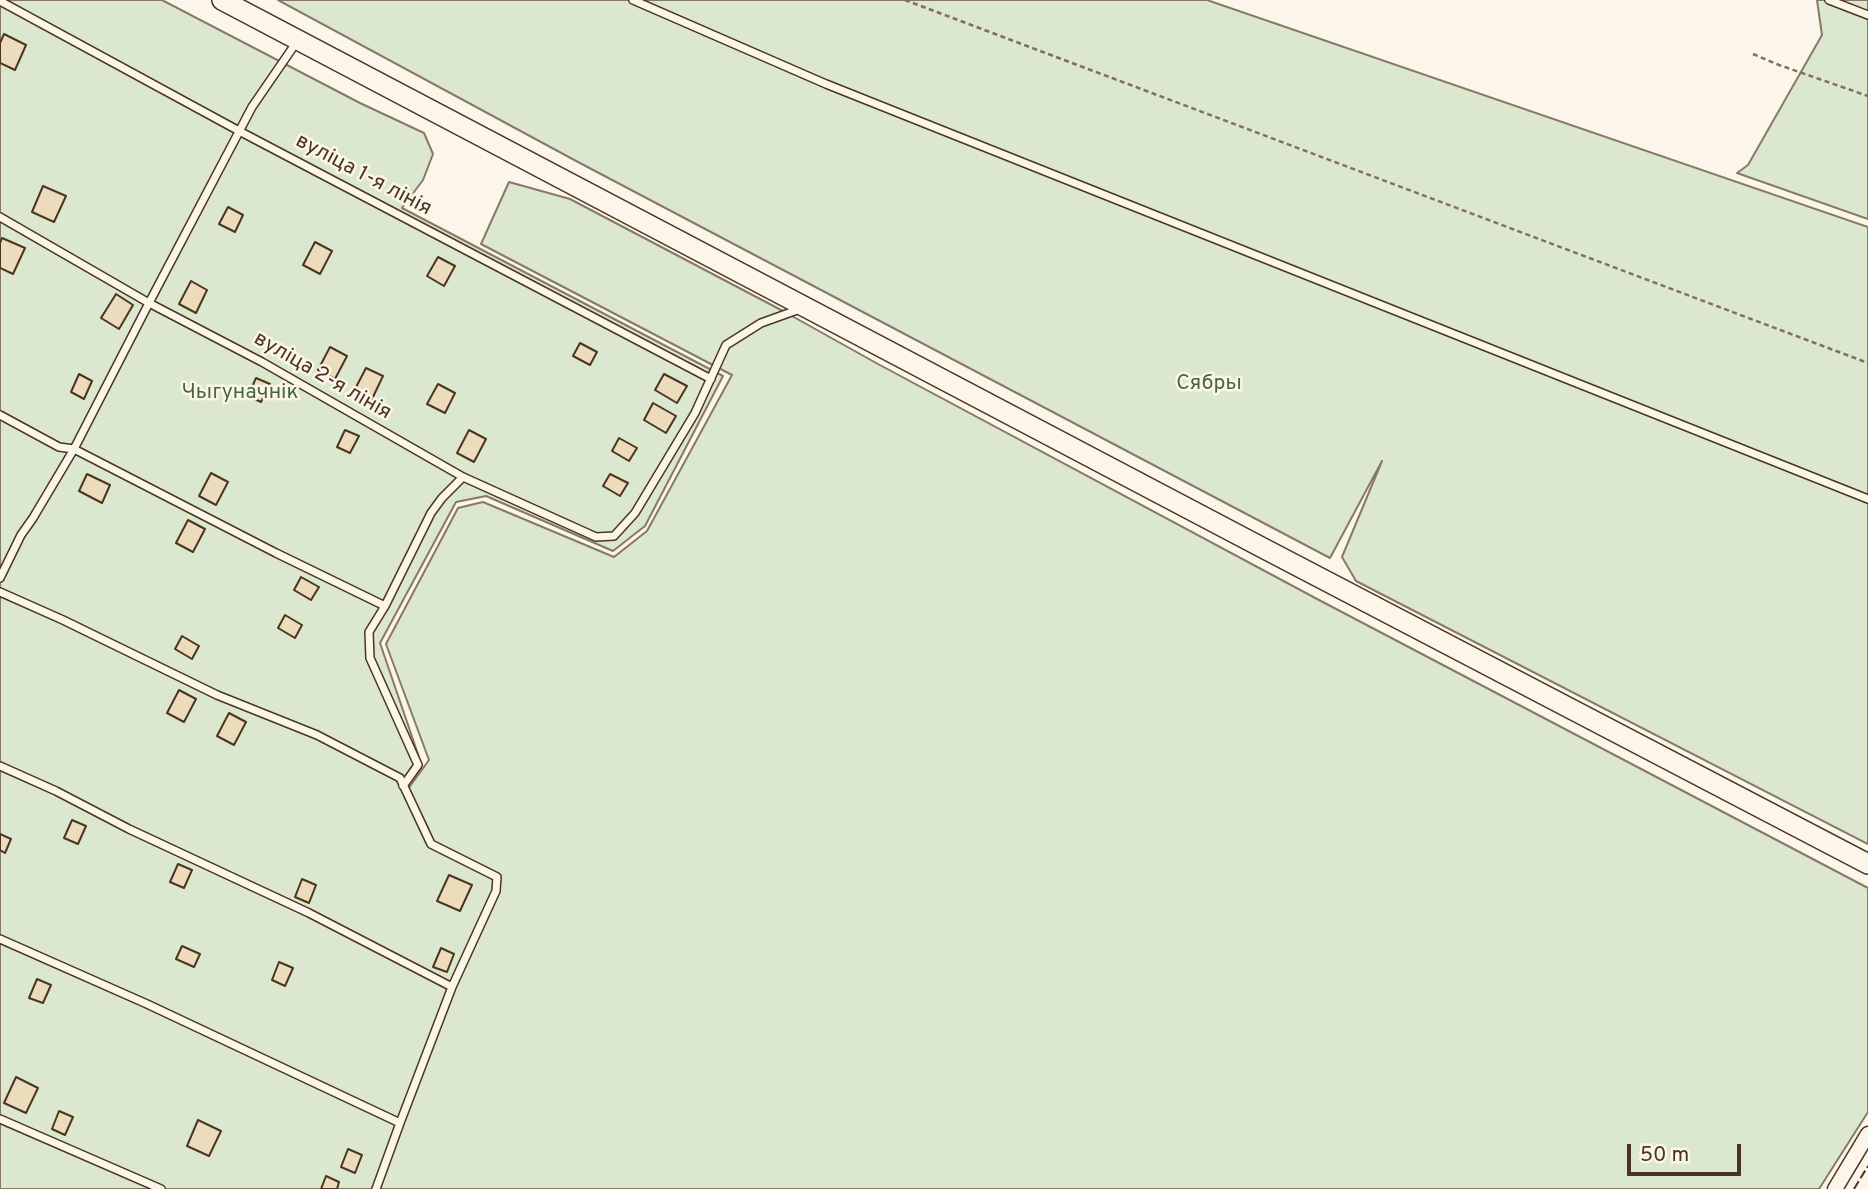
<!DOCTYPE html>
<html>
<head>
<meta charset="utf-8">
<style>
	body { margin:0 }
	#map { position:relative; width:1868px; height:1189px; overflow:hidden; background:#fbf6e9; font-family:Overpass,sans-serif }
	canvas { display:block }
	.scale { position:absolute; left:1627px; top:1144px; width:114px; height:32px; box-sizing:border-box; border:4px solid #4a3520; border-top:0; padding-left:9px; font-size:21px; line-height:24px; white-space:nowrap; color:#4a3520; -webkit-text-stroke:5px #fbf6e9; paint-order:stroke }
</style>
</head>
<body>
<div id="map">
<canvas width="1868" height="1189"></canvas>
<div class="scale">50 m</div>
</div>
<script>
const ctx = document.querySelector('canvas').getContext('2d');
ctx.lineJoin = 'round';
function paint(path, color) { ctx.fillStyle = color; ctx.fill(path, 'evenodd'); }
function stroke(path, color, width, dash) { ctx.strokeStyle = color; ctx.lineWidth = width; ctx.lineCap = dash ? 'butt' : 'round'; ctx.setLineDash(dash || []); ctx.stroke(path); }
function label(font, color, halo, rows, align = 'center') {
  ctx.font = font + ' Overpass,sans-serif'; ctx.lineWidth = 5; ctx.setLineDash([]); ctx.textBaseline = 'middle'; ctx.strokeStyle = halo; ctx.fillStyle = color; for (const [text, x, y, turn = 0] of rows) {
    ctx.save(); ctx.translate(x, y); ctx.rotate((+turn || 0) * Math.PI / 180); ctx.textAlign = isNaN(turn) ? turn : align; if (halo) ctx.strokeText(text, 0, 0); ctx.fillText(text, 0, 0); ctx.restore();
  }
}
const green = new Path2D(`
	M0,0H162L360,103L424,133L433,154L423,180L402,208L723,376L645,526L613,551L486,496L456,502L380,643L419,757L399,786L429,830L408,789L429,760L386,644L458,508L483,502L614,557L647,531L732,375L481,244L509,182L570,199L783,311L878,364L1319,600L1868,888V1112L1819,1189H0Z
	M278,0H1207L1868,227V844L1356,581L1342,557L1382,461L1330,558L578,162Z
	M1817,0H1868V219L1737,173L1748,165L1822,35Z`);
const building = new Path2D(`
	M4,34L26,45L15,70L0,63V43Z
	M43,186L66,196L54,222L32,212Z
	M228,207L243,215L235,232L219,224Z
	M2,238L25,248L13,274L0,268V243Z
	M315,242L332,251L320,274L303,265Z
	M438,257L455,266L444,286L427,276Z
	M191,281L207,290L196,313L179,304Z
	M116,294L133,305L119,329L101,318Z
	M580,343L597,352L590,365L573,356Z
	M330,347L347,356L335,379L318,370Z
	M366,368L383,376L372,399L354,391Z
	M79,374L92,381L84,399L71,392Z
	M664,374L687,386L677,403L655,390Z
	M256,378L270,384L261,402L248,396Z
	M438,384L455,393L445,413L427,404Z
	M653,403L676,416L666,433L644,420Z
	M345,430L359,436L350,453L337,447Z
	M469,430L486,439L474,462L457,453Z
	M619,438L637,448L629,461L612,451Z
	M211,473L228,482L216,505L199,496Z
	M87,474L110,485L102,503L79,491Z
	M610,474L628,483L620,496L603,486Z
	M188,520L205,529L193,552L176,543Z
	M301,577L319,587L311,600L294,590Z
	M285,615L302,625L295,638L278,628Z
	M182,636L199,646L192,659L175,649Z
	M179,690L196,699L184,722L167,713Z
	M229,713L246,722L234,745L217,736Z
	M72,820L86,826L78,844L64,838Z
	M0,834L11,839L5,853L0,850Z
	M178,864L192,870L184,888L170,882Z
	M449,875L472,885L460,911L437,901Z
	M302,879L316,885L309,903L295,897Z
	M182,946L200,954L194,967L176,959Z
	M441,948L454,954L447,972L433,967Z
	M279,962L293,968L285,986L272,980Z
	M37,979L51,985L43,1003L29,998Z
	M16,1077L38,1088L26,1113L4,1103Z
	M59,1111L73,1117L65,1135L52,1129Z
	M198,1120L221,1131L209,1156L187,1146Z
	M348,1149L362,1155L355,1173L341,1167Z
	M326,1176L339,1182L337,1189H321Z`);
const path = new Path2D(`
	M905,0L1868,363
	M1753,54L1779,65L1868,96`);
const service = new Path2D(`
	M633,0L826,84L1868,499
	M1829,0L1868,15
	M0,1L241,132L711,379
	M0,217L149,303L262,362L463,477L596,537L614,536L635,513L695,413L726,345L761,323L800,309
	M0,415L59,447L74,449L276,553L385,606
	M0,578L21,535L33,518L74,449L149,303L252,107L298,40
	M0,592L63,620L217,695L317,735L400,778L431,844L497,877L496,891L452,987
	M0,766L56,791L129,829L309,913L452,987L400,1123L147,1004L0,939
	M403,786L418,765L370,658L369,632L385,606L431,513L442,498L463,477
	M0,1119L161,1189
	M376,1189L400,1123`);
const minor = new Path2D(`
	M1835,1189L1868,1134`);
const secondary = new Path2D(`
	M222,0L1263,548L1868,864`);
const fence = new Path2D(`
	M1854,1189L1868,1166`);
const streetNames = [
	["вуліца 1-я лінія",363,176,28],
	["вуліца 2-я лінія",322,377,30]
];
const parkNames = [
	["Сябры",1209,385],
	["Чыгуначнік",240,394]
];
paint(green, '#dce7d0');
stroke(green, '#887966', 2);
paint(building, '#ecdcbc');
stroke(building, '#4a3520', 2);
stroke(service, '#4a3520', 10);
stroke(minor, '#4a3520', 17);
stroke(secondary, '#4a3520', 22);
stroke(path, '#7f6f5c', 2.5, [5, 3.5]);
stroke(service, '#fbf6e9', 7);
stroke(minor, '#fbf6e9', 14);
stroke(secondary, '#fbf6e9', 19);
stroke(fence, '#4a3520', 2, [9, 3.5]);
label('21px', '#4a3520', '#fbf6e9', streetNames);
label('21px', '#436837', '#fbf6e9', parkNames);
</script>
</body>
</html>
